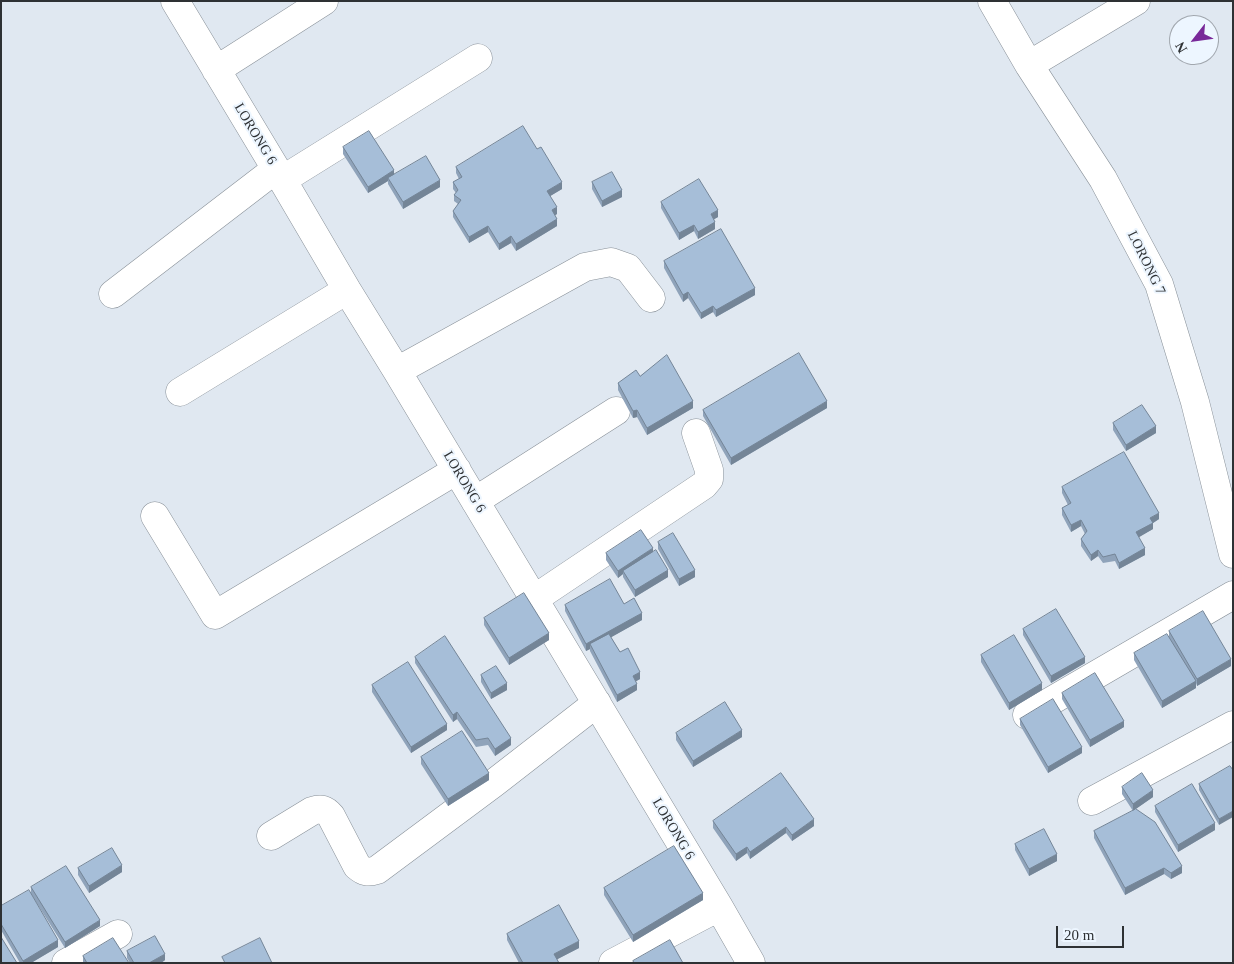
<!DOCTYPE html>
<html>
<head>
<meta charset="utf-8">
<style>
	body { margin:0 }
	#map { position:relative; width:1234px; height:964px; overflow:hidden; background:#e0e8f1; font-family:Georgia,serif }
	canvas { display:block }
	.frame { position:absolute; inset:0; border:2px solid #2e3134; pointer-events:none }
	.north { position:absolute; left:1169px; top:15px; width:50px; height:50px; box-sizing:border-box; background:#edf6ff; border:1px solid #a1a7ae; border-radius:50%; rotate:240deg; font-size:14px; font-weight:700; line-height:20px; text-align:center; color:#2e3134 }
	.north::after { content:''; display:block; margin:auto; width:18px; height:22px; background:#782899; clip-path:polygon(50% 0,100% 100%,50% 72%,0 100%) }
	.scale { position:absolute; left:1056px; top:926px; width:68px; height:22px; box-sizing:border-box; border:2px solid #2e3134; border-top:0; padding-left:6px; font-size:15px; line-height:18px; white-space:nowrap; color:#2e3134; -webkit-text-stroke:4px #edf6ff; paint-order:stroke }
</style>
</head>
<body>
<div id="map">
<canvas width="1234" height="964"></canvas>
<div class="frame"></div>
<div class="north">N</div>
<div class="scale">20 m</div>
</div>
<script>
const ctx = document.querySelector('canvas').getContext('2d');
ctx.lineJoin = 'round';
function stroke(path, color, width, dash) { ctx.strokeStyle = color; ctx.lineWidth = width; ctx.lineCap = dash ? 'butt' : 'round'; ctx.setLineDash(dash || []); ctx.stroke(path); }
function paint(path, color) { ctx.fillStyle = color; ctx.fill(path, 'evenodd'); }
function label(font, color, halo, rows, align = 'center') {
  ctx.font = font + ' Georgia,serif'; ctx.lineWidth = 4; ctx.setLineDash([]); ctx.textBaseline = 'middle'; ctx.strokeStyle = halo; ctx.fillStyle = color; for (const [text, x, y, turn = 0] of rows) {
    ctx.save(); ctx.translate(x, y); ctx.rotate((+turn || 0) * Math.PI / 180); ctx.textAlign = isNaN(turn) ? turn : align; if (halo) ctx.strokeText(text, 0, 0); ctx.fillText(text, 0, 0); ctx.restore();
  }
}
const minor = new Path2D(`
	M175,1L276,169L347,290L397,371L719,907L751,963
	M992,1L1029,65L1103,179L1159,284L1195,402L1233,554
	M1029,65L1136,1
	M216,70L324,1
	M282,180L478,58
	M113,294L276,169
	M397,371L585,267L611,262L628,268L651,298
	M180,392L347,290
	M475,501L616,411
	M155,516L215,615L457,470
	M534,599L704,485L709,479V470L696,433
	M1027,715L1233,595
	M1092,801L1233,725
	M271,836L312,811C321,808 325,809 331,816L357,866C364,872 368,873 377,870L494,783L597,703
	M66,963L118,934
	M613,963L719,907`);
const wall = new Path2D(`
	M343,147L394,174L440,187L403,209L388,184V181L368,193L343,154Z
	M456,167L562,189L550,196L557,214L555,215L557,226L516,251L511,243L499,250L488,232L469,243L453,217V211L458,204L454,201V195L456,193L453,189V182L459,179L456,173Z
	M592,182L622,197L602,207L592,189Z
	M661,202L718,217L714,219L715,229L698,239L694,231L679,240L661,208Z
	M664,261L755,295L716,317L713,312L701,319L688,298L683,302L664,268Z
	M640,376L693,408L647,435L637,417L633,418L618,390V383Z
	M827,408L731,465L703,416V410Z
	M1113,423L1156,433L1126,451L1113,430Z
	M1062,487L1159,519L1153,523V529L1138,537L1145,555L1119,569L1115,561L1103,563L1098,556L1091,561L1081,546V539L1085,534L1081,526L1071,532L1062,515V508L1068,505L1062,493Z
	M658,542L695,577L679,586L658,549Z
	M653,552L668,577L635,597L623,577V574L618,578L606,560V553Z
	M624,604L642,620L611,637L620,652L640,679L636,681L637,690L617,702L590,651V649L586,651L565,611V605Z
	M484,618L549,640L509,665L484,625Z
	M1023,629L1085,663L1051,683L1023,635Z
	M1169,631L1231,666L1197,686L1196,683V688L1162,708L1134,660V653L1169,637Z
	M981,655L1042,690L1009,710L981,662Z
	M415,657L511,745L495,756L488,745L476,747L457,719L453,722L415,663Z
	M481,675L507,690L491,699L481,682Z
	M372,685L447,730L411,753L372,692Z
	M1062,693L1124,727L1090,747L1062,699Z
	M1020,719L1082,753L1048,773L1020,725Z
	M676,733L742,737L693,767L676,740Z
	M421,757L489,780L448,806L421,764Z
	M1233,770L1219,825L1199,790V784Z
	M1122,787L1153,797L1134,810L1182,873L1171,879L1164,874L1125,895L1094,838V831L1133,811L1122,794Z
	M1155,806L1215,830L1178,852L1155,812Z
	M713,821L814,826L792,841L786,833L750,859L747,853L736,861L713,828Z
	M1015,844L1057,861L1029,876L1015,850Z
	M78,868L122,872L89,893L78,875Z
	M31,887L100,926L65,948L31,894Z
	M604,888L703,900L633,942L604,895Z
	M1,906L58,947L31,963H20L1,930Z
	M507,934L579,948L557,959L559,963H519L507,940Z
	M127,951L165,960L161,963H130L127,958Z
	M83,956L129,963H83Z`);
const shadedWall = new Path2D(`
	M394,170V177L388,178V181L368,193V187Z
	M440,180V187L403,209V202Z
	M562,182V189L547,198V191Z
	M622,190V197L602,207V201Z
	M557,207V214L552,217V210Z
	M718,210V217L711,221V214Z
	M557,219V226L516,251V244Z
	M715,222V229L698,239V232Z
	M694,225V231L679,240V233Z
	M488,226V232L469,243V237Z
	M511,236V243L499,250V244Z
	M755,288V295L716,317V310Z
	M688,292V298L683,302V295Z
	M713,306V312L701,319V313Z
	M693,401V408L647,435V428Z
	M827,401V408L731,465V458Z
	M637,410V417L633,418V411Z
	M1156,426V433L1126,451V445Z
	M1159,513V519L1153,523V529L1136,539V532L1150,518Z
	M1081,520V526L1071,532V525Z
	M653,548V554L623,571V574L618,578V571Z
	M1145,548V555L1119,569V563Z
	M1098,550V556L1091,561V555Z
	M668,570V577L635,597V590Z
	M695,570V577L679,586V579Z
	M642,613V620L592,648L590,644V649L586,651V644Z
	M549,633V640L509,665V658Z
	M1085,657V663L1051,683V676Z
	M1231,659V666L1197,686V679Z
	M640,672V679L633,683V676Z
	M1196,681V688L1162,708V701Z
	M507,683V690L491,699V693Z
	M1042,683V690L1009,710V703Z
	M637,684V690L617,702V695Z
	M457,712V719L453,722V715Z
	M1124,721V727L1090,747V740Z
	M447,724V730L411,753V747Z
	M742,730V737L693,767V761Z
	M511,738V745L495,756V749Z
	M1082,747V753L1048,773V767Z
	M489,773V780L448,806V799Z
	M1153,790V797L1133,811V804Z
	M1233,811V817L1219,825V819Z
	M814,819V826L792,841V835Z
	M1215,823V830L1178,852V845Z
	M786,827V833L750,859V852Z
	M747,847V853L736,861V854Z
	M1057,854V861L1029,876V869Z
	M122,865V872L89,893V886Z
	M1182,866V873L1171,879V873Z
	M1164,868V874L1125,895V888Z
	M703,893V900L633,942V935Z
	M100,920V926L65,948V942Z
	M58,940V947L31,963H23V961Z
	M579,941V948L554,961V954Z
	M165,954V960L161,963H149Z`);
const building = new Path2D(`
	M523,126L537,149L541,147L562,182L547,191L557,207L552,210L557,219L516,244L511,236L499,244L488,226L469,237L453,211L461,200L454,195L458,190L453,182L462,177L456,167Z
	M369,131L394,170L368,187L343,147Z
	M426,156L440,180L403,202L388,178Z
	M612,172L622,190L602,201L592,182Z
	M699,179L718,210L711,214L715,222L698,232L694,225L679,233L661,202Z
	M721,229L755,288L716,310L713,306L701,313L688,292L683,295L664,261Z
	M799,353L827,401L731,458L703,410Z
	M667,355L693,401L647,428L637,410L633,411L618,383L636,370L640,376Z
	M1142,405L1156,426L1126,445L1113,423Z
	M1124,452L1159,513L1150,518L1153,523L1136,532L1145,548L1119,563L1115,554L1103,557L1098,550L1091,555L1081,539L1087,531L1081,520L1071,525L1062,508L1071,503L1062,487Z
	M641,530L653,548L618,571L606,553Z
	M673,533L695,570L679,579L658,542Z
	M656,550L668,570L635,590L623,571Z
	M610,579L624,604L634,598L642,613L586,644L565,605Z
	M524,593L549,633L509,658L484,618Z
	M1056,609L1085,657L1051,676L1023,629Z
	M1203,611L1231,659L1197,679L1169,631Z
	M609,634L620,652L628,648L640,672L633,676L637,684L617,695L590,644Z
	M1167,634L1196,681L1162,701L1134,653Z
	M1014,635L1042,683L1009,703L981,655Z
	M445,636L511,738L495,749L488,738L476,740L457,712L453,715L415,657Z
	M408,662L447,724L411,747L372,685Z
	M496,666L507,683L491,693L481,675Z
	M1095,673L1124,721L1090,740L1062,693Z
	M1053,699L1082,747L1048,767L1020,719Z
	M725,702L742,730L693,761L676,733Z
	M462,731L489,773L448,799L421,757Z
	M1230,766L1233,770V811L1219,819L1199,784Z
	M781,773L814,819L792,835L786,827L750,852L747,847L736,854L713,821Z
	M1142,773L1153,790L1133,804L1122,787Z
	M1192,784L1215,823L1178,845L1155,806Z
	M1136,809L1155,822L1182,866L1171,873L1164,868L1125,888L1094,831Z
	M1044,829L1057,854L1029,869L1015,844Z
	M674,846L703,893L633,935L604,888Z
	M112,848L122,865L89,886L78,868Z
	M66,866L100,920L65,942L31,887Z
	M29,890L58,940L23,961L1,924V906Z
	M559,905L579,941L554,954L559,963H523L507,934Z
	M155,936L165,954L149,963H134L127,951Z
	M1,937L17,963H1Z
	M113,938L129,963H87L83,956Z
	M260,938L272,963H225L222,957Z
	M670,940L683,963H634L633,961Z`);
const streetNames = [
	["LORONG 6",255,134,59],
	["LORONG 7",1146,263,64],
	["LORONG 6",464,482,59],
	["LORONG 6",673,829,59]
];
stroke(minor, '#889098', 29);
stroke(minor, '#fff', 28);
paint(wall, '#8fa3ba');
paint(shadedWall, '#748597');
paint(building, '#a6bed8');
stroke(building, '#748597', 1);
label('14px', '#2e3134', '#edf6ff', streetNames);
</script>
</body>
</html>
